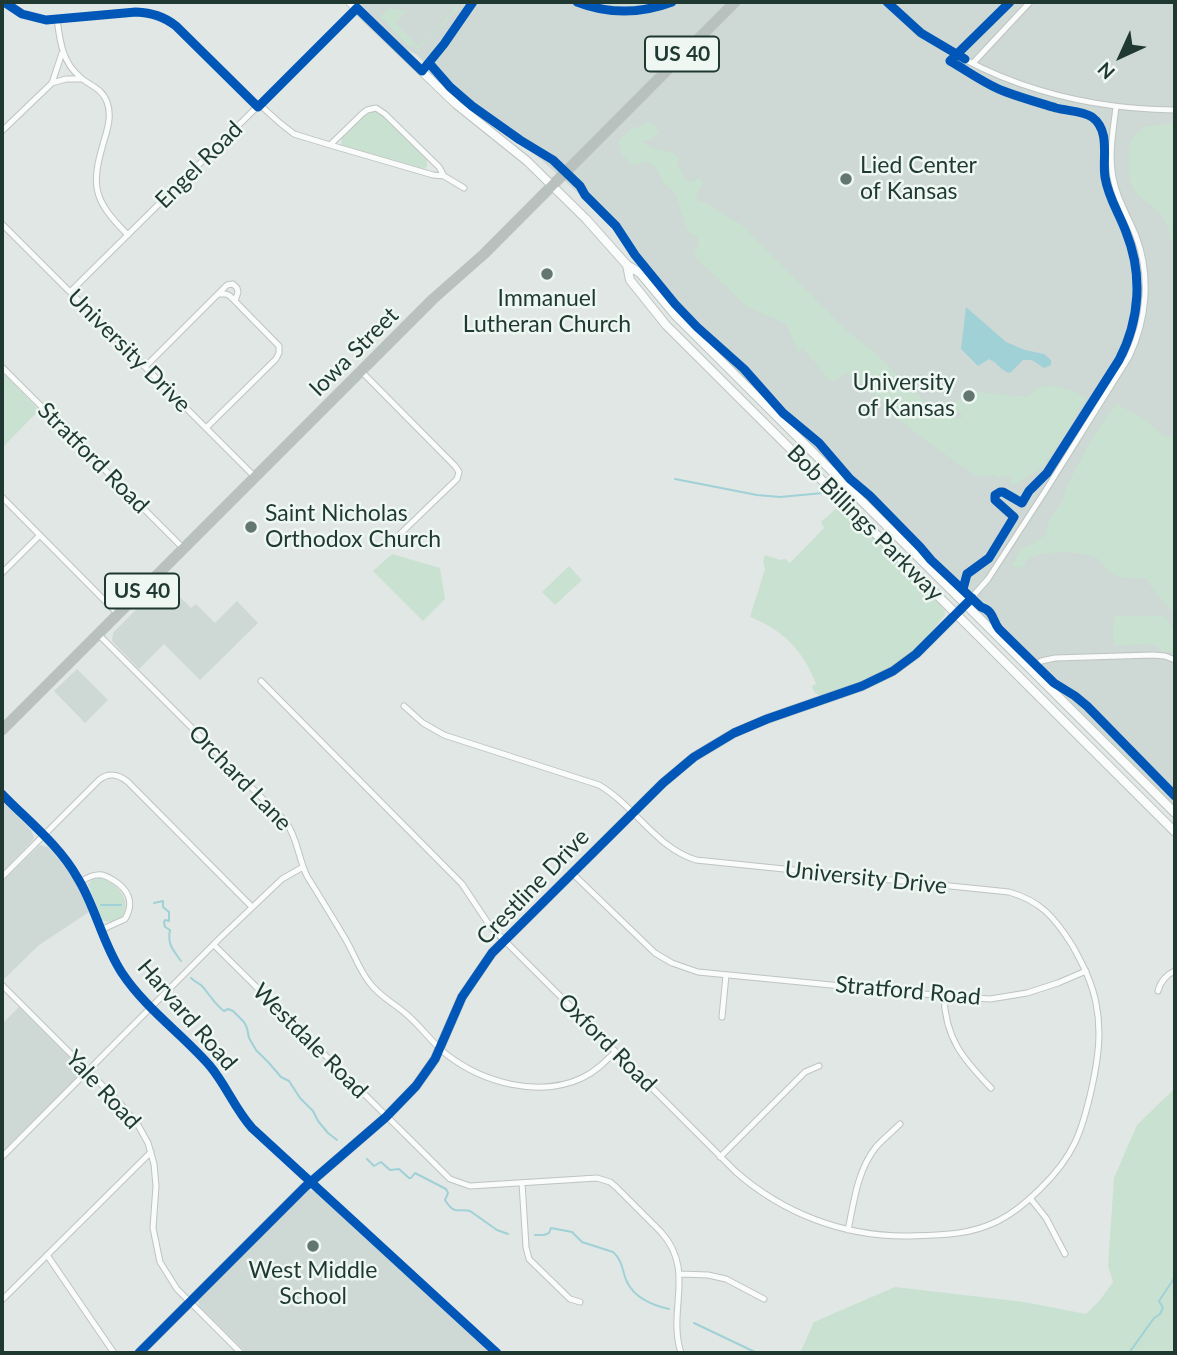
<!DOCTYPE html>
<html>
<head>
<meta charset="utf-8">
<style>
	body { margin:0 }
	#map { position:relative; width:1177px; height:1355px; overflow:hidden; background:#e1e7e4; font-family:Lato,sans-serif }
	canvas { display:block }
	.frame { position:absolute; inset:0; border:4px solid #1f3932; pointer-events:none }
	.north { position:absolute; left:1086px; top:21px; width:70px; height:70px; -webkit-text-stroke:5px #eef7f2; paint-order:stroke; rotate:225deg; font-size:19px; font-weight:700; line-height:28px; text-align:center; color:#1f3932 }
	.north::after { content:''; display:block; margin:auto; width:24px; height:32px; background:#1f3932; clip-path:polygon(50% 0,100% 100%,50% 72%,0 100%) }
</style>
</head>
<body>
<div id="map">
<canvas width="1177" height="1355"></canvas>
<div class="frame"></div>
<div class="north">N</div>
</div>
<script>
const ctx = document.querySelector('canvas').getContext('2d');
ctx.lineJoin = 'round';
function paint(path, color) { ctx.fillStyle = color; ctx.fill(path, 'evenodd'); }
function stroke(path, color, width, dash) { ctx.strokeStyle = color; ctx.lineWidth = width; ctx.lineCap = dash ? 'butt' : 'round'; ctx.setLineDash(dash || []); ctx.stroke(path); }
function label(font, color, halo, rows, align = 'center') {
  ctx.font = font + ' Lato,sans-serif'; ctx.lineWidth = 5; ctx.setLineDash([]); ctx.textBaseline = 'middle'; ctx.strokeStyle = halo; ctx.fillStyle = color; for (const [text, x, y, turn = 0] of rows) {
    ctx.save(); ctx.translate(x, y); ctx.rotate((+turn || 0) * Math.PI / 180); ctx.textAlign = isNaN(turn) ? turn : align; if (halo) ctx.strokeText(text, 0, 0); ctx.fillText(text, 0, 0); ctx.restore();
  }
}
const built = new Path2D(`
	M358,2H1175V808L678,312L632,256L615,231L577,192L526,146L453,91L417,55L404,48Z
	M164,581L191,608L196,604L215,623L237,601L258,623L200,680L164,644L139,669L112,641L113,633Z
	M77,669L108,700L85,723L54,691Z
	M2,801L31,830L34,837L32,841L2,872Z
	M40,845L48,847L68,870L77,885L89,912L39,945L3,980L2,882Z
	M19,1007L78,1066L79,1071L77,1077L2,1152V1024Z
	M309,1190L316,1192L490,1353H247L200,1307L198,1301Z`);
const green = new Path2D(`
	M457,6L460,7L418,49L414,46H408L380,16L390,8L407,11L395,23L418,46L433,33Z
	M370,112H377L385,117L427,160V167L423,169L341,145L342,138L360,119Z
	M651,122L659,131L653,139L641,141C646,143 652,147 657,149C667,153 670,148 679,158L677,164L683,173L685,179L691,182L699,178L703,183L702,187L696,193L698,201C714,204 725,218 740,223L848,332L871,349L938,415L947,414L960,419L962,416L958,411H951L949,407L971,391L1027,397C1030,394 1033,391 1036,389C1050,381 1075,391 1087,398L1062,439L1042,468L1013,485L1009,482L1012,475L999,478L993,475L978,477L927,442L898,419L875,394L846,373L834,381L828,379L803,348L798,352L786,324L746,306L697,259L694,250L699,244L697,236L688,232L675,193L663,183L656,168L646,161L634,166L622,155L618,142L633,127L635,128Z
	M1175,123V241L1171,239C1168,228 1165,218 1156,210C1146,200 1134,196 1130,181C1127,169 1130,153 1130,141L1143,127Z
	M2,372L39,410L2,448Z
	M1117,404L1144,419L1165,436L1175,437V653L1160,650L1158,646L1143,644L1115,646C1112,635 1112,627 1115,616H1163L1167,618L1171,626H1173L1172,612L1151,587L1147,578C1138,579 1129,579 1120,577C1107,573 1107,567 1099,560C1088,550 1040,550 1029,559C1025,562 1025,564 1023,568L1011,566L1021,549L1036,542L1047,533C1047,517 1053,517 1060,505C1064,499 1065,491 1068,484C1082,457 1096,427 1117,404Z
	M839,506L844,508L944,607L945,615C934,628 925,641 913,652C887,675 853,687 820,696L814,692L812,686L816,684C804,651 782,629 750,617L765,569L763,561L765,555L780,560L785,559L790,563L824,528L821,522Z
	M392,554L440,568L445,599L423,621L373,571Z
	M569,566L582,580L555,605L542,592Z
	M100,878C140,892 127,931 102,920L88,884L93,879Z
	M1175,1088V1353H800L814,1322L895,1287L1024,1302L1086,1314L1100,1300L1113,1282L1108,1266L1114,1178L1137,1125Z`);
const water = new Path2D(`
	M966,307L1006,342L1025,350L1044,354L1051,360V365L1044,368L1032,360H1023L1010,373C1002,372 997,362 989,359L978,366L961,349Z`);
const stream = new Path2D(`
	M675,479L757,495L780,497L823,493
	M154,903L163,901V907L169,912V921L165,920L164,922L165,927L170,930C167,944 173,950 181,961
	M101,905H121
	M191,978C194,981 198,983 201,985C209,993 214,1004 224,1011L228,1009L233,1011L244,1022L247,1028L249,1038L256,1050L269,1063L281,1077L289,1081L300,1098L313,1111L318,1121L328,1133L337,1140
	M367,1159L374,1166L381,1162L390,1170L399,1169L409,1178H411L415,1173L446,1189L448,1193L445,1200C455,1216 458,1208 470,1211L497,1230L508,1234
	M535,1235H544L549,1233L551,1228L572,1232L582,1242L613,1252C621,1259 622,1267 625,1277C631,1296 651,1305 669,1309
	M694,1323L757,1353
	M1129,1353L1154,1318L1160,1314L1163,1308L1159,1301L1175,1277`);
const street = new Path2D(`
	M4,2L22,14L46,20L136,12C152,13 163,16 176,26L258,107
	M577,2C608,14 640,14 672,2
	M887,2C962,77 1071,109 1175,110
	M57,19C60,41 62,62 80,77C90,86 102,88 107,102C111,113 109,123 106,134C91,184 90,197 128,235
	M973,63L1030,2
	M422,71L444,44L473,2
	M52,83L66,79H82
	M260,105L280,123L294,134L330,145
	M2,131L52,83L62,53
	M444,176L439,167L385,114L376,108L367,110L362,114L330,145L433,175L444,176L464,188
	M2,224L255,477
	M70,292L357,8
	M218,294L227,285L233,284L237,288L238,292L235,301
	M2,367L184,549
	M145,367L218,294H226L230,296L279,346V353L276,359L206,428
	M361,371L455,466L459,472L457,479L397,537
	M2,497L118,614
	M2,573L40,535
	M966,604L988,579L1044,493L1129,357C1147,319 1151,276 1136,236C1129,218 1118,201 1114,182C1108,157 1113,132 1116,107
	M99,635L286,822C298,839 298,858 307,876C320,897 333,918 346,940C354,954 359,969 369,982C379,996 392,1002 405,1013C420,1025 431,1042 446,1054C483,1083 539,1098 582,1078C595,1072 605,1062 615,1052
	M1032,670L1041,661L1055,658L1153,655L1165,656L1175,660
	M261,681L462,884L490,926L736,1172C783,1213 842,1236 905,1236C938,1235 968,1236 998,1221C1014,1213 1028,1201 1040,1189C1074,1156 1082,1132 1092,1087C1098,1059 1102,1032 1096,1003C1092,982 1083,964 1072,945C1055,918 1041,901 1009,892L696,860C655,847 635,806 599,785L444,735L423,723L404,706
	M2,794C27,820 59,845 77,877C96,907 102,943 122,973C146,1009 182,1034 210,1066C226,1085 235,1109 252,1128L497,1353
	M572,873L655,953L672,963L698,972L944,996L990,999L1027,993L1058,983L1086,971
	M2,877L99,780C109,772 118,774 128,782L252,907
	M80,882C85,879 91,875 97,875C103,874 108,877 113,880C128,889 135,902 125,919L101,930
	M214,945L450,1179L470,1186L597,1178L610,1182L616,1187L661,1232C696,1271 667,1309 681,1353
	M2,985L119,1102L138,1125L148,1143L154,1164L156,1186L153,1228L160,1262L177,1289L241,1353
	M1158,991C1160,982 1167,974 1175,971
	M944,996C945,1038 963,1059 991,1088
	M722,1017L726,975
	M2,1157L220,938L282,879L303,867
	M720,1157L805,1072L819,1066
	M522,1183L526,1247L529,1259L570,1299L580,1302
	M1030,1198L1046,1218L1065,1254
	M848,1230C854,1202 857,1171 876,1147C883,1139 892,1132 900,1124
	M47,1255L114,1353
	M680,1274L708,1275L726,1279L764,1299
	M2,1300L151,1152`);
const secondary = new Path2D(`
	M350,2L456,104L527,161L586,219L627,265L640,273L676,316L1175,813
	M627,265L630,280L666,325L1175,832
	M139,1353L305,1187L386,1117L416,1086L435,1059L462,997L492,953L663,783L694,757L734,733L767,719L862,686L893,671L916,654L966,604`);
const highway = new Path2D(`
	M2,730L433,299L484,254L735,2`);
const cycleway = new Path2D(`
	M4,2L22,14L46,20L136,12C152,13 163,16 176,26L258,107L357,8L422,71L444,44L473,2
	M577,2C608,14 640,14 672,2
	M887,2L921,33L965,59
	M429,63L450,87L472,106L520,140L553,160L580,186L585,195L616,226L635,255L675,304L697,327L744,369L783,413L819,443L850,479L870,496L920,547L931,560L981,607C994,611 992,620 999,629L1054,683L1075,696L1087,706L1175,796
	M963,589L967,574L989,558L1014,517L995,500V495L1000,492H1003L1022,503L1029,491L1047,473L1119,360C1140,320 1143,274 1126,232C1119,213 1108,197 1105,177C1102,158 1111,131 1092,117C1083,111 1068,111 1056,108C1040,103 1022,98 1006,92C986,85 968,71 950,61L1010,2
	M2,794C27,820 59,845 77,877C96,907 102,943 122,973C146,1009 182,1034 210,1066C226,1085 235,1109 252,1128L497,1353
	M139,1353L305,1187L386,1117L416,1086L435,1059L462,997L492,953L663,783L694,757L734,733L767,719L862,686L893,671L916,654L972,598`);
const markers = [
	[846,179,7,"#637670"],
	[547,274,7,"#637670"],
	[969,396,7,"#637670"],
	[251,527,7,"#637670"],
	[313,1246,7,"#637670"]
];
const shields = [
	[682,54,74],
	[142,591,74]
];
const shieldNames = [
	["US 40",682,54],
	["US 40",142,591]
];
const streetNames = [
	["Engel Road",199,165,-45],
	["University Drive",129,351,45],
	["Iowa Street",354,352,-45],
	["Stratford Road",93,458,45],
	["Bob Billings Parkway",865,523,45],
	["Orchard Lane",240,778,46],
	["University Drive",866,878,6],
	["Crestline Drive",533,887,-46],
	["Stratford Road",908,991,5],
	["Harvard Road",187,1015,49],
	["Westdale Road",310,1041,45],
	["Oxford Road",607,1043,45],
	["Yale Road",103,1090,47]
];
const poiNames = [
	["Lied Center",860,166],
	["of Kansas",860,192],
	["Immanuel",547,299,"center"],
	["Lutheran Church",547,325,"center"],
	["University",955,383,"right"],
	["of Kansas",955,409,"right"],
	["Saint Nicholas",265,514],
	["Orthodox Church",265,540],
	["West Middle",313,1271,"center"],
	["School",313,1297,"center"]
];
paint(built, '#ced8d4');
paint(green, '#c9e1d0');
paint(water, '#a0d1d7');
stroke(stream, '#a0d1d7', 2);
stroke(street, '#bec4c1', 7);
stroke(secondary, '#bdc5c1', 10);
stroke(highway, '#bbc3c1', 11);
stroke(street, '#fafbfb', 5);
stroke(secondary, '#fafbfb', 8);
stroke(highway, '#b9c1bf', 10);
stroke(cycleway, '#0057b8', 9);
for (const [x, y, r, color] of markers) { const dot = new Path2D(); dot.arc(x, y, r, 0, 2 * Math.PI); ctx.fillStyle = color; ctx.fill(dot); stroke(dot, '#eef7f2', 2.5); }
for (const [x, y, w] of shields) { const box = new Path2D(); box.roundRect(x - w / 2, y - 17.5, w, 35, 5); ctx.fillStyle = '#eef7f2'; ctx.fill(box); stroke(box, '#1f3932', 2); }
label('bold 21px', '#1f3932', null, shieldNames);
label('23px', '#1f3932', '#eef7f2', streetNames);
label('23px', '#1f3932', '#eef7f2', poiNames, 'left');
</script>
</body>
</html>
